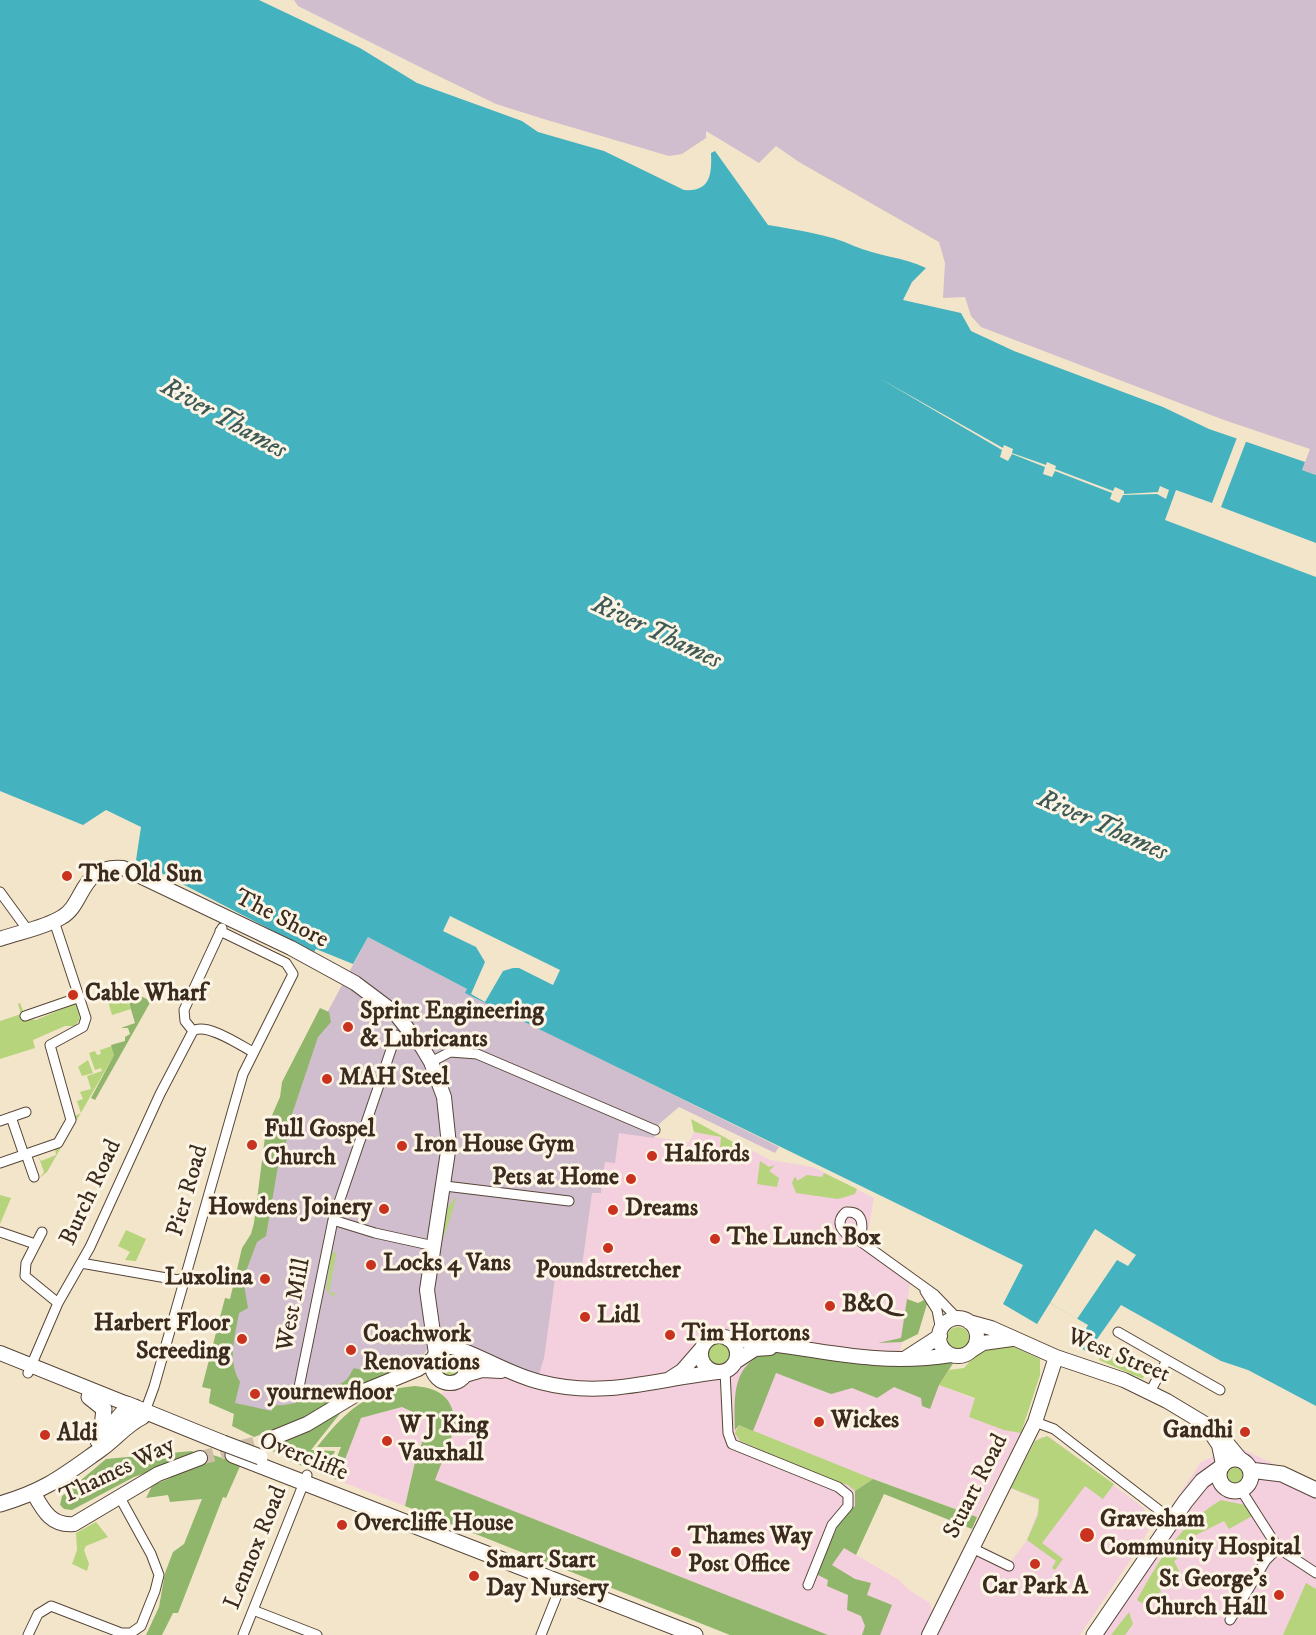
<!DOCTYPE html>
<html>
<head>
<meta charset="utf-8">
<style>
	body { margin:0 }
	canvas { display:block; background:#f3e5ca }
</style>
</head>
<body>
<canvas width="1316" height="1635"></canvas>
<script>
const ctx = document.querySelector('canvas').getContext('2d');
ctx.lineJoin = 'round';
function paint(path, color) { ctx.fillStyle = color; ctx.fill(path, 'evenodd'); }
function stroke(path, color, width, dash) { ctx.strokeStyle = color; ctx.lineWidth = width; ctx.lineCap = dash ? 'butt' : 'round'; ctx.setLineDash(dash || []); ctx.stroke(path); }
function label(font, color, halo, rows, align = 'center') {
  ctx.font = font + ' "IM FELL DW Pica",serif'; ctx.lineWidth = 6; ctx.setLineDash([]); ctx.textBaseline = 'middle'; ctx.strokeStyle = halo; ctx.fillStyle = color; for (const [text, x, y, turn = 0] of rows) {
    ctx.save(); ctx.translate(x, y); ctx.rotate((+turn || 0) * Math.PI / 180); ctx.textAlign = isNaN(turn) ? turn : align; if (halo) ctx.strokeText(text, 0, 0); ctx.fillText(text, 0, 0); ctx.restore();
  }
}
const built = new Path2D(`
	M619,1132L689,1142L694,1132L721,1137L720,1147L753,1151L770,1160L813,1167L874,1198L868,1231L870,1240L864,1249L910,1284L900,1354L894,1375L939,1385L975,1399L969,1417L1021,1433L977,1517L874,1479L844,1548L899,1580L909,1590L930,1603L932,1614L923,1635H828L434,1480L453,1433L446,1397L441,1393L465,1387L556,1271L581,1274L592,1192L601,1193L605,1161L615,1162Z
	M402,1407L430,1420L415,1462L405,1506L337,1480L361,1418Z
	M1050,1437L1144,1508L1150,1527L1140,1546L1080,1635H937L981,1547L1010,1563L1027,1540L1041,1502L1011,1488L1035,1441L1041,1437Z
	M1236,1446L1316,1484V1635H1085L1201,1462Z`);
const industrial = new Path2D(`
	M294,0H1316V475L1302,470L1310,449L1224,420L981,327L971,316L965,297L943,298L945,263L939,242L799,162L776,146L759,163L706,131V138L682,154L669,156L547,120L496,104L426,70L298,6Z
	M368,937L467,989L466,992L469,994L779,1147L775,1153L679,1107L659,1124L654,1138L619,1133L615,1163L605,1162L601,1193H592L581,1274L556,1271L544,1358L538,1377L455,1339L442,1341L429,1346L419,1363L252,1419L209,1400L236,1288L314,1037Z`);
const green = new Path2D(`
	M123,992L131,1009L112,1015L107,998Z
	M20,1003L26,1019L36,1020L76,1003L80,1019L75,1026H65L33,1040L35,1048L0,1059V1021L21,1014L18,1004Z
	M112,1046L114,1055L47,1172L39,1178L44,1172L38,1155L41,1161L56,1155L55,1149L61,1146L76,1120L75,1116L81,1113L77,1101L83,1099L80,1092L91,1089L87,1076L102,1071L101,1068L95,1070L89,1053L95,1051L97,1055L101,1054L100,1050Z
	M88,1060L93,1073L82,1076L78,1067Z
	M691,1119L737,1144V1149L720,1147L721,1137L694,1132Z
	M760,1161L769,1167L775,1165L769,1171L779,1178L777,1187L757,1184Z
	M824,1173L857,1189L855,1194L838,1199L796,1193L792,1183L794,1178L796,1177L797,1181L807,1175L822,1177Z
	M0,1195L11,1198L0,1224Z
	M457,1196L444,1237L443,1238L448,1207Z
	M126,1230L146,1239L136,1261L125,1260L130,1252L118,1246Z
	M332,1251L336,1254L329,1292L335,1293L334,1297L326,1290Z
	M947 1338a11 11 0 1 1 22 0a11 11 0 1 1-22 0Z
	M706 1354a13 13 0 1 1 26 0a13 13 0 1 1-26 0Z
	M997,1345L1014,1347L1040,1359V1375L1021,1433L1004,1430L969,1417L975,1398L939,1385L949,1370L964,1368L978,1352Z
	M437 1365a12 12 0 1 1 24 0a12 12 0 1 1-24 0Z
	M1109,1355L1144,1376L1143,1379L1099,1360L1100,1358L1106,1360Z
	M739,1425L873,1479L855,1491L848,1485L834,1481L740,1441L735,1433Z
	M1047,1436L1114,1484L1103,1499L1085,1486L1042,1543L1063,1559L1055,1570L1052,1568L1056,1561L1027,1540L1038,1515L1039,1499L1011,1488L1035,1441Z
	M1223 1475a12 12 0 1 1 24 0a12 12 0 1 1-24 0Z
	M1221,1500L1245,1505L1252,1516L1229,1529L1224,1521L1186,1540L1190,1549L1174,1561L1180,1573L1158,1585L1161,1592L1152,1596L1149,1601L1151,1605L1147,1606L1137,1600C1160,1558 1180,1525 1221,1500Z
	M96,1522L108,1537L86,1546L84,1550L89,1564L87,1571L72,1564L77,1550L76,1533Z
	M1306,1583L1316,1589V1635H1283Z
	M1129,1612L1133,1624L1125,1635H1111Z`);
const forest = new Path2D(`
	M130,991L151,1001L95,1100L91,1098L114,1055L111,1045L125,1041V1037L130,1034L128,1028H121L135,1023L127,996Z
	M320,1008L329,1012L331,1022L318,1037L289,1123L291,1127L278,1166L266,1236L257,1242L243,1279L248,1308L239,1313C235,1337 227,1360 240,1382L235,1403L272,1411L273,1405C291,1408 331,1391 346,1380C349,1378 351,1372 354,1368C362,1371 376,1371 384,1369C395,1365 404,1353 414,1366L322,1411L254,1437L232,1426L234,1414L209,1403L211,1389L202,1387L225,1298L230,1299L242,1248L251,1234L254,1223L266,1129L280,1097L282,1082Z
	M907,1299L918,1303L924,1300L927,1304L918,1334L902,1342L878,1343L901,1338Z
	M772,1351L879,1365L954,1362L939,1385L930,1409L922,1406L921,1398L894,1387L877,1398L852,1388L831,1394L776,1373L753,1431L739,1425L735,1430C734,1394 732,1362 772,1351Z
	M415,1386C447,1389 453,1402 457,1431L453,1433L435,1480L828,1635H730L405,1506L415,1462L430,1420L402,1407L361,1418L337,1480L285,1459L286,1456L333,1466L341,1447H317C346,1411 367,1390 415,1386Z
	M342,1411L311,1450L335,1451L331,1461L277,1450L273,1452L269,1445L321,1423Z
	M192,1451L197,1455L134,1477L72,1510L64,1509L60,1505L62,1496L106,1459Z
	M213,1455L241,1464L226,1498L223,1497L178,1613H173L162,1635H146L159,1607L165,1573L173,1552L184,1544L202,1499L170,1502L168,1495L146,1498L153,1484C174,1479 174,1475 190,1463C195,1458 206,1457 213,1455Z
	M873,1479L977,1517L972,1529L884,1494L856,1555L844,1548L832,1565L855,1579L871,1583L867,1595L892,1605L880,1635H862L865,1626L861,1616L847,1610L848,1595L827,1586L828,1580L816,1574L840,1521L855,1506V1491Z`);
const water = new Path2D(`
	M0,0H259L360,48L417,83L522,121L538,132L604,151L684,190C710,192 712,175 711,153L715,151L768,225C797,230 828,234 854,246C877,256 903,257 926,268L912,282L903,300L961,313L971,331L1014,351L1163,407L1209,429L1305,462L1302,470L1316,475V1406L1248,1370L1221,1361L1121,1305L1088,1352L1077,1346L1088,1325L1050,1303L1037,1324L1003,1304L1023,1265L465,993L467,989L368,937L353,964L316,949L314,952L136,860L141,827L106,810L83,825L0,791Z`);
const pier = new Path2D(`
	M879,378L1003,448L1004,445L1013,449L1012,453L1046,465L1047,462L1056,466L1055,469L1113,491L1115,487L1124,491V494L1158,492L1160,486L1169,490L1166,499L1157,494L1123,495L1119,503L1110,499L1112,493L1055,471L1052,477L1043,474L1045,467L1012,454L1008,461L1000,457L1002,450Z
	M1238,435L1247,439L1221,507L1316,543V577L1165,520L1176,490L1212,503Z
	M450,916L560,970L553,985L519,968H513L503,971L485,1002L471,994L485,962L476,947L443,931Z
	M1095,1229L1136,1255L1128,1266L1117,1260L1077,1319L1050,1303Z`);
const secondaryTunnel = new Path2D(`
	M200,1458L268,1440`);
const street = new Path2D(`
	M0,892L27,929
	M25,1016L80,997
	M193,1031L185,1021L184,1010L222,928
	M193,1031C206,1022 240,1045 253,1052
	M431,1062L450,1052L477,1054L655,1130
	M11,1117L24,1155
	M0,1121L26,1112
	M26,1154L34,1177
	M0,1163L58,1143L71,1120L50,1045L83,1027L86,1018L54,921
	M445,1186L569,1201
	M333,1220L375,1233L434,1246
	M0,1232L35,1244
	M42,1232L26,1263L25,1276L58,1303
	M860,1241C863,1227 865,1211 846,1212C831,1225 847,1237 860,1241L935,1295L958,1319
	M81,1263L178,1280L185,1277
	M925,1291L937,1310L941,1331
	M1118,1332L1167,1360L1150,1392
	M1167,1360L1220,1390
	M725,1371L728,1433L732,1444L838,1487L848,1495V1506L832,1525L808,1585
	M28,1373L58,1303L90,1247L160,1094L193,1031
	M297,1397L333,1220L396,1035
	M144,1414L154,1387L243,1074L293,974L286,963L220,931
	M1035,1422L1054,1429L1172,1520
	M1241,1490L1278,1548L1316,1573
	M972,1548L1009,1566
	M253,1610L317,1635
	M1230,1620L1266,1560L1278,1548
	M28,1635L38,1614L51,1606L121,1633H131L141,1626L155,1591L159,1575L151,1554L119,1496
	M243,1635L307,1475
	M541,1635L561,1585`);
const secondary = new Path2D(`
	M0,939C20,932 44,928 62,917C85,904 80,864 123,868L291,948L355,983L395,1013L422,1047L431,1062L444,1097L449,1145L427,1290L436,1354
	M939 1337a19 19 0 1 1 38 0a19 19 0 1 1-38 0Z
	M969,1322L991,1328L1056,1357L1124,1380L1167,1401L1217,1431L1241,1460
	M701 1354a18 18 0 1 1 36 0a18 18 0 1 1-36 0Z
	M728,1339C806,1345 870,1368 951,1355
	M432 1365a18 18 0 1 1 36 0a18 18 0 1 1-36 0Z
	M459,1349C487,1359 511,1375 540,1382C604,1399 655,1379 718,1372
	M972,1350L983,1343L1012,1339
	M0,1353L127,1404
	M906,1358L940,1336
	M735,1362L755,1349L770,1348
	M465,1375L482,1370L501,1371
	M671,1378L682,1371L702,1348
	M1211,1433L1219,1445L1223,1464
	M268,1440L307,1424L357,1394L418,1369L433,1359
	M34,1494C44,1512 52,1526 74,1524L158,1474L200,1458
	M929,1635L1035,1422L1056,1357`);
const primary = new Path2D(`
	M89,1397L104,1409L101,1436
	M127,1404L223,1443
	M98,1441L125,1410L135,1407
	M233,1455L695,1635
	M1219 1475a16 16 0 1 1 32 0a16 16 0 1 1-32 0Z
	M1250,1470L1282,1474L1316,1490
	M0,1504C47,1490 63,1476 101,1449C116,1438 126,1425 142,1417
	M1094,1635L1185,1502L1202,1481L1220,1468`);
const primaryBridge = new Path2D(`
	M223,1443L260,1457`);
const markers = [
	[67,876,6,"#c8321e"],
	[73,995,6,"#c8321e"],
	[348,1027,6,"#c8321e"],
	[327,1079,6,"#c8321e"],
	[252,1145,6,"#c8321e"],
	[402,1146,6,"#c8321e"],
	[652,1156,6,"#c8321e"],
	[631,1179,6,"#c8321e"],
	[384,1209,6,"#c8321e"],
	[613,1210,6,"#c8321e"],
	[715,1239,6,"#c8321e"],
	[608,1248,6,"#c8321e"],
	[371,1265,6,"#c8321e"],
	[265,1279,6,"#c8321e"],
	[830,1306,6,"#c8321e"],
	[585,1317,6,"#c8321e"],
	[670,1335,6,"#c8321e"],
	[242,1339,6,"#c8321e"],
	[351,1350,6,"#c8321e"],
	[255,1394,6,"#c8321e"],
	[819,1422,6,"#c8321e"],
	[1245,1432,6,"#c8321e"],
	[45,1435,6,"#c8321e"],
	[387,1441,6,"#c8321e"],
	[342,1525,6,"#c8321e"],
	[1087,1535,8,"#c8321e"],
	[676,1552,6,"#c8321e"],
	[1035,1564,6,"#c8321e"],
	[474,1576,6,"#c8321e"],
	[1279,1595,6,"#c8321e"]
];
const poiNames = [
	["The Old Sun",79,876],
	["Cable Wharf",85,995],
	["Sprint Engineering",360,1013],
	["& Lubricants",360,1041],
	["MAH Steel",339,1079],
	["Full Gospel",264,1131],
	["Church",264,1159],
	["Iron House Gym",414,1146],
	["Halfords",664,1156],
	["Pets at Home",619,1179,"right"],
	["Howdens Joinery",372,1209,"right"],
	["Dreams",625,1210],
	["The Lunch Box",727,1239],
	["Locks 4 Vans",383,1265],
	["Poundstretcher",608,1272,"center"],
	["Luxolina",253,1279,"right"],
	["B&Q",842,1306],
	["Lidl",597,1317],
	["Harbert Floor",230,1325,"right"],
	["Screeding",230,1353,"right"],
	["Tim Hortons",682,1335],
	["Coachwork",363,1336],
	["Renovations",363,1364],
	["yournewfloor",267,1394],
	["Wickes",831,1422],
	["W J King",399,1427],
	["Vauxhall",399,1455],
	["Gandhi",1233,1432,"right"],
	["Aldi",57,1435],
	["Gravesham",1100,1521],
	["Community Hospital",1100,1549],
	["Overcliffe House",354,1525],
	["Thames Way",688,1538],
	["Post Office",688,1566],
	["Smart Start",486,1562],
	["Day Nursery",486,1590],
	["St George's",1267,1581,"right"],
	["Church Hall",1267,1609,"right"],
	["Car Park A",1035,1588,"center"]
];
const streetNames = [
	["The Shore",281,920,27],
	["Pier Road",189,1191,-74],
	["Burch Road",92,1193,-65],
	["West Mill",295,1305,-79],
	["West Street",1118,1357,22],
	["Overcliffe",303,1458,22],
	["Thames Way",118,1472,-26],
	["Stuart Road",977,1487,-63],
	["Lennox Road",257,1548,-68]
];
const waterNames = [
	["River Thames",223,420,29],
	["River Thames",656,634,25],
	["River Thames",1102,827,24]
];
paint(built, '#f4cfdd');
paint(industrial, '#d0bdcd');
paint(green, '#b5d47b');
paint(forest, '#90b66b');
paint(water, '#45b3bf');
paint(pier, '#f3e5ca');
stroke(secondaryTunnel, '#cec0a8', 14, [14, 7]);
stroke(street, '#574638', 11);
stroke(secondary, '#574638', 16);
stroke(primary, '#574638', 17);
stroke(street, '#fff', 9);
stroke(secondary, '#fff', 14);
stroke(primary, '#fff', 15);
stroke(primaryBridge, '#574638', 17, []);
stroke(primaryBridge, '#fff', 15);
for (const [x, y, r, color] of markers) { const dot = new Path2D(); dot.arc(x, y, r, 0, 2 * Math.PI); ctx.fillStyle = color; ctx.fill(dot); stroke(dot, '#fcf5e5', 2); }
label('bold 24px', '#3b2a1e', '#fcf5e5', poiNames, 'left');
label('24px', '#3b2a1e', '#fcf5e5', streetNames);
label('italic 26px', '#3e5a56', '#fcf5e5', waterNames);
</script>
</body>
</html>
